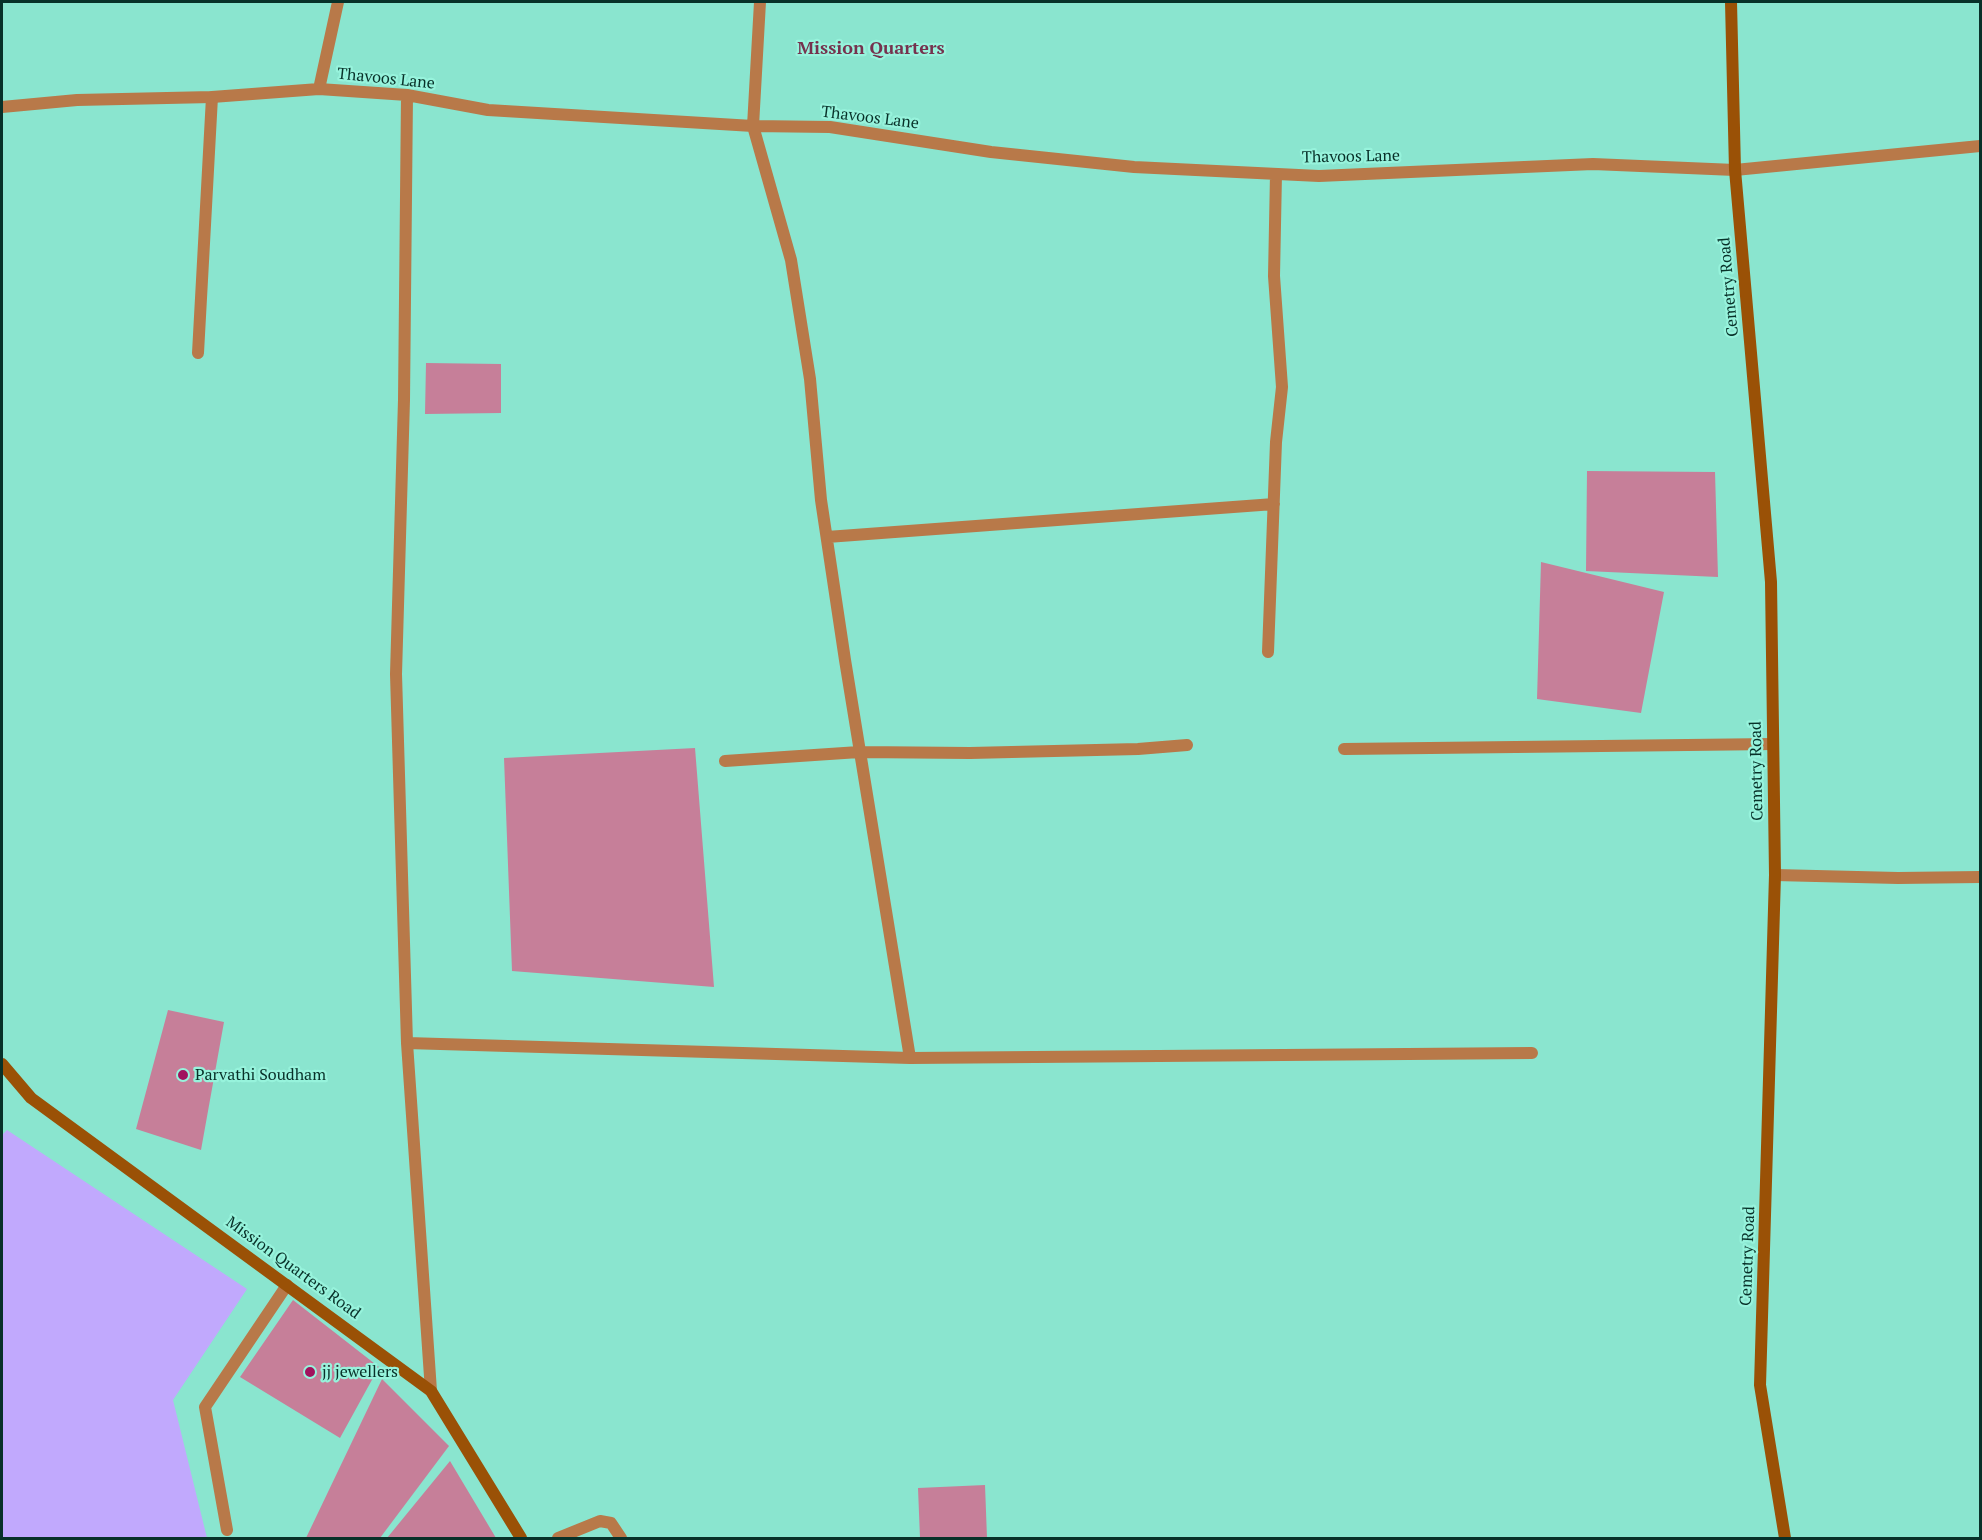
<!DOCTYPE html>
<html>
<head>
<meta charset="utf-8">
<style>
	body { margin:0 }
	#map { position:relative; width:1982px; height:1540px; overflow:hidden; background:#8ae5cf; font-family:"PT Serif",serif }
	canvas { display:block }
	.frame { position:absolute; inset:0; border:3px solid #083129; pointer-events:none }
</style>
</head>
<body>
<div id="map">
<canvas width="1982" height="1540"></canvas>
<div class="frame"></div>
</div>
<script>
const ctx = document.querySelector('canvas').getContext('2d');
ctx.lineJoin = 'round';
function paint(path, color) { ctx.fillStyle = color; ctx.fill(path, 'evenodd'); }
function stroke(path, color, width, dash) { ctx.strokeStyle = color; ctx.lineWidth = width; ctx.lineCap = dash ? 'butt' : 'round'; ctx.setLineDash(dash || []); ctx.stroke(path); }
function label(font, color, halo, rows, align = 'center') {
  ctx.font = font + ' "PT Serif",serif'; ctx.lineWidth = 4.5; ctx.setLineDash([]); ctx.textBaseline = 'middle'; ctx.strokeStyle = halo; ctx.fillStyle = color; for (const [text, x, y, turn = 0] of rows) {
    ctx.save(); ctx.translate(x, y); ctx.rotate((+turn || 0) * Math.PI / 180); ctx.textAlign = isNaN(turn) ? turn : align; if (halo) ctx.strokeText(text, 0, 0); ctx.fillText(text, 0, 0); ctx.restore();
  }
}
const green = new Path2D(`
	M7,1130L247,1289L173,1400L207,1538H2V1135Z`);
const building = new Path2D(`
	M426,363L501,364V413L425,414Z
	M1587,471L1715,472L1718,577L1586,571Z
	M1541,562L1664,592L1641,713L1537,699Z
	M695,748L714,987L512,971L504,758Z
	M168,1010L224,1022L201,1150L136,1129Z
	M293,1300L379,1367L340,1438L240,1377Z
	M382,1379L449,1446L380,1538H306Z
	M450,1461L496,1538H387Z
	M985,1485L987,1538H920L918,1488Z`);
const lane = new Path2D(`
	M198,353L212,97
	M558,1538L600,1521L611,1523L621,1538`);
const street = new Path2D(`
	M760,2L753,126L791,260L810,379L821,500L845,660L910,1058
	M319,89L338,2
	M2,107L77,100L212,97L319,89L407,95L488,110L753,126L830,127L991,152L1134,167L1319,176L1593,164L1735,170L1980,146
	M827,537L1274,504
	M1268,652L1276,442L1282,387L1274,276L1276,174
	M1344,749L1773,744
	M725,761L859,752L970,753L1138,749L1187,745
	M1775,875L1898,878L1980,877
	M407,1043L396,674L404,400L407,95
	M431,1391L407,1043L910,1058L1532,1053
	M227,1530L205,1407L287,1285`);
const secondary = new Path2D(`
	M1731,2L1735,170L1771,582L1775,875L1760,1385L1785,1538
	M2,1064L31,1098L431,1391L521,1538`);
const markers = [
	[183,1075,6,"#a1135d"],
	[310,1372,6,"#a1135d"]
];
const streetNames = [
	["Thavoos Lane",386,79,6],
	["Thavoos Lane",870,118,7],
	["Thavoos Lane",1351,157,-1],
	["Cemetry Road",1729,287,-95],
	["Cemetry Road",1757,771,-91],
	["Cemetry Road",1748,1256,-88],
	["Mission Quarters Road",293,1268,36]
];
const poiNames = [
	["Parvathi Soudham",195,1075],
	["jj jewellers",322,1372]
];
const neighbourhoodNames = [
	["Mission Quarters",871,49]
];
paint(green, '#c1a9fd');
paint(building, '#c67f99');
stroke(lane, '#b87949', 12);
stroke(street, '#b87949', 12);
stroke(secondary, '#9a5106', 12);
for (const [x, y, r, color] of markers) { const dot = new Path2D(); dot.arc(x, y, r, 0, 2 * Math.PI); ctx.fillStyle = color; ctx.fill(dot); stroke(dot, '#97f3dc', 2); }
label('16px', '#083129', '#97f3dc', streetNames);
label('16px', '#083129', '#97f3dc', poiNames, 'left');
label('bold 18px', '#75324e', '#97f3dc', neighbourhoodNames);
</script>
</body>
</html>
